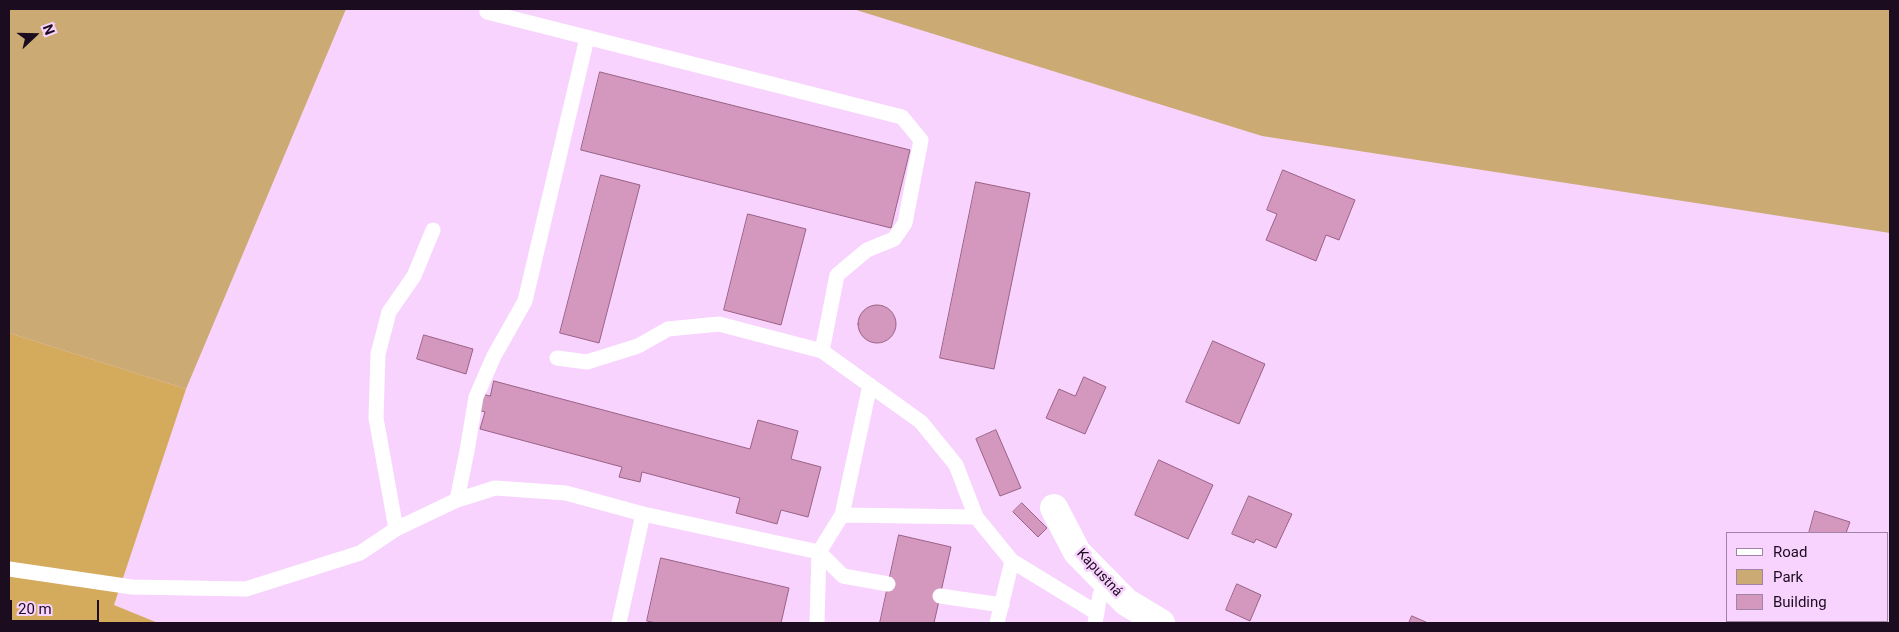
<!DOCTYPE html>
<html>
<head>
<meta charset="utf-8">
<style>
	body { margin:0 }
	#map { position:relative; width:1899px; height:632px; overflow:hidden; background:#f8d3fe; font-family:Roboto,sans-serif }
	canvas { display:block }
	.frame { position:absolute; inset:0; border:10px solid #1c0c1f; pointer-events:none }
	.legend { position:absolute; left:1726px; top:532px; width:162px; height:90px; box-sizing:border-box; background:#f8d3fe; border:1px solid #a083a5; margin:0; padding:6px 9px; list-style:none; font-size:15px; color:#1c0c1f }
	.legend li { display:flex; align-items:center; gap:10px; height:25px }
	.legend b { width:25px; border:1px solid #a083a5 }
	.north { position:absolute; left:10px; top:10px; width:50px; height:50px; -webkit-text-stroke:4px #f8d3fe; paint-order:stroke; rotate:69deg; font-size:14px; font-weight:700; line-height:20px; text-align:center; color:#1c0c1f }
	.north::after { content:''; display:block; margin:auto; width:18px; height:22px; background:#1c0c1f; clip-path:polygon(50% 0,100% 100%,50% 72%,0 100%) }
	.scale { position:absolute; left:10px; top:600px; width:89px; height:22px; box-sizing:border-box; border:2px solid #1c0c1f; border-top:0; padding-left:6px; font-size:15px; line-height:18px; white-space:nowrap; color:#1c0c1f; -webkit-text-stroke:4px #f8d3fe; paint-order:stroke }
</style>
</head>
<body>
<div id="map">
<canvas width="1899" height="632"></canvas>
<div class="frame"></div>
<ul class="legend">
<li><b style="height:6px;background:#fff"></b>Road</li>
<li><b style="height:14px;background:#cbab73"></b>Park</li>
<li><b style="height:14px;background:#d498be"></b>Building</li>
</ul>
<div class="north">N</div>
<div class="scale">20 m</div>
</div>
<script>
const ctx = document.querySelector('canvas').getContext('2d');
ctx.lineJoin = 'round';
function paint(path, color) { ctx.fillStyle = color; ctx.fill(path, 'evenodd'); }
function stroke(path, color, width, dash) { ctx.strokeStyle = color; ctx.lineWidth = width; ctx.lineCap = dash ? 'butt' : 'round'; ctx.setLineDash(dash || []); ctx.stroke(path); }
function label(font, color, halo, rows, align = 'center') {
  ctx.font = font + ' Roboto,sans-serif'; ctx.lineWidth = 5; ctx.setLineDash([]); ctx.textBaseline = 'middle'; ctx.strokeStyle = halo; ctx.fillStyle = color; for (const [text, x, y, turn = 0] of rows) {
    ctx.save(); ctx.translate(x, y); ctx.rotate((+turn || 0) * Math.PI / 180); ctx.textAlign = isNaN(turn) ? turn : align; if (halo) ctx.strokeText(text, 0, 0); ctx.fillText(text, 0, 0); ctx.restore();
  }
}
const green = new Path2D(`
	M9,9H346L186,389L9,333Z
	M853,9H1890V233L1262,136Z`);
const forest = new Path2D(`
	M9,333L186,389L114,605L158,623H9Z`);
const building = new Path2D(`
	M600,72L910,150L891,228L581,150Z
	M1283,170L1355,200L1339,240L1326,235L1316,261L1266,240L1277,214L1267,210Z
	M601,175L640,185L599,343L560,333Z
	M976,182L1030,193L994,369L940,358Z
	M748,214L806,229L781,325L724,310Z
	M858 324a19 19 0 1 1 38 0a19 19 0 1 1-38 0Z
	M424,335L473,349L466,374L417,359Z
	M1213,341L1265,364L1239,424L1186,402Z
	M1084,377L1106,387L1085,434L1046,418L1059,389L1075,396Z
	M494,381L750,449L758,420L798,431L791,459L821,467L808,517L781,510L777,524L736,513L740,498L642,472L640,482L619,477L622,467L480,429L485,412L478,410L482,394L490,396Z
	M996,430L1021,488L1000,496L976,439Z
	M1159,460L1213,485L1188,539L1135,515Z
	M1249,496L1292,514L1276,548L1256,539L1254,543L1232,534Z
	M1022,503L1047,528L1038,537L1013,512Z
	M1815,511L1850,522L1846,533H1809Z
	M899,535L951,547L934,623H880Z
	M661,558L789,588L781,623H656L647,621Z
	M1237,584L1261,595L1250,621L1226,610Z
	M1412,616L1428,623H1409Z`);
const lane = new Path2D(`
	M487,12L902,117L921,140L905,223L894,239L867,250L837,275L822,351
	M557,358L587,362L638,346L668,329L719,324L822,351L921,422L956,465L976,517L1012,561L1097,613
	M457,500L467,451L476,397L494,356L525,301L587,38
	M842,515L976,517
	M396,529L376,418L378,354L389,312L414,276L433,230
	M9,569L132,587L246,589L360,553L396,529L457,500L495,488L566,493L643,514L819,552L843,576L888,584
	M940,596L1002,605
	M619,623L643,514
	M817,623L819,552L842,515L870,385
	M997,623L1012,561
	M1095,623L1100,595L1106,582`);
const street = new Path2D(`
	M1054,508L1077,552L1126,602L1161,623`);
const streetNames = [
	["Kapustná",1099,573,47]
];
paint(green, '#cbab73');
paint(forest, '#d4aa5c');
paint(building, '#d498be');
stroke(building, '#996185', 1);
stroke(lane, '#fff', 15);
stroke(street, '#fff', 28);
label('14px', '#1c0c1f', '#f8d3fe', streetNames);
</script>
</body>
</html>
